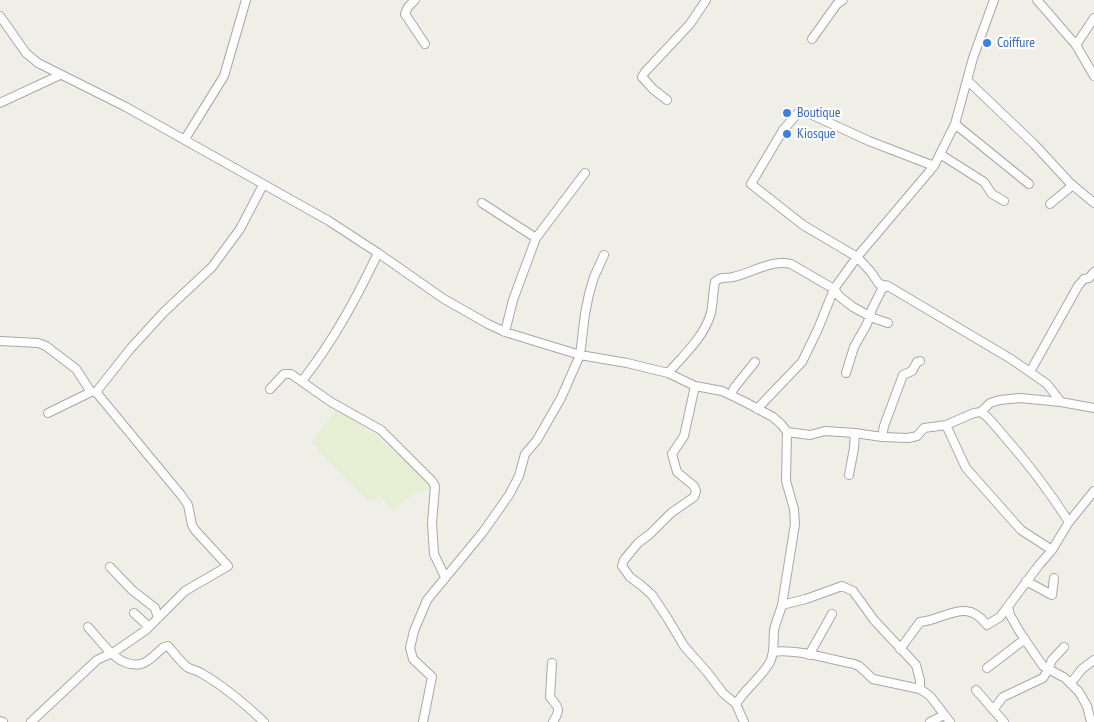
<!DOCTYPE html>
<html>
<head>
<meta charset="utf-8">
<style>
	body { margin:0 }
	canvas { display:block; background:#f0efe7 }
</style>
</head>
<body>
<canvas width="1094" height="722"></canvas>
<script>
const ctx = document.querySelector('canvas').getContext('2d');
ctx.lineJoin = 'round';
function paint(path, color) { ctx.fillStyle = color; ctx.fill(path, 'evenodd'); }
function stroke(path, color, width, dash) { ctx.strokeStyle = color; ctx.lineWidth = width; ctx.lineCap = dash ? 'butt' : 'round'; ctx.setLineDash(dash || []); ctx.stroke(path); }
function label(font, color, halo, rows, align = 'center') {
  ctx.font = font + ' "PT Sans Narrow",sans-serif'; ctx.lineWidth = 4.5; ctx.setLineDash([]); ctx.textBaseline = 'middle'; ctx.strokeStyle = halo; ctx.fillStyle = color; for (const [text, x, y, turn = 0] of rows) {
    ctx.save(); ctx.translate(x, y); ctx.rotate((+turn || 0) * Math.PI / 180); ctx.textAlign = isNaN(turn) ? turn : align; if (halo) ctx.strokeText(text, 0, 0); ctx.fillText(text, 0, 0); ctx.restore();
  }
}
const farmland = new Path2D(`
	M337,409L378,437L434,487L414,493L393,511L380,496L368,501L311,443Z`);
const minor = new Path2D(`
	M415,0L408,7L405,14L425,44
	M1037,0L1076,45L1094,76
	M0,16L26,53L38,63L126,107L329,221L378,253L444,299L488,324L505,332L580,355L627,363L668,373L695,386L722,391L745,402L773,417L782,425L787,432L810,435L825,431L855,433L882,437L908,438L917,436L924,428L946,425L974,413L981,412L990,403L1000,400L1020,398L1061,402L1094,408
	M812,39L837,4L843,0
	M1076,45L1094,18
	M967,80L1034,144L1070,183L1094,203
	M667,100L653,89L642,77L645,72L690,24L706,0
	M0,103L60,75
	M955,124L1029,184
	M185,139L224,76L246,0
	M940,154L984,182L992,194L1004,201
	M934,166L869,141L808,113H798L783,130L751,184L803,225L857,257L871,272L879,284L888,286L1011,359L1047,384L1061,402
	M482,203L536,238
	M1050,204L1073,185
	M505,332L513,300L536,238L585,173
	M0,341L38,343L46,346L76,369L91,392
	M1030,372L1078,286L1084,279L1089,278L1094,272
	M668,373C684,355 704,337 711,313C713,303 713,292 715,282C720,276 726,279 733,277C752,273 772,259 791,264L834,289L840,297L853,307L873,318L888,323
	M846,373L854,347L867,324L872,309L882,289L888,286
	M302,381C334,340 356,299 378,253
	M695,386L684,436L672,454L677,472L694,486L696,491L694,497L671,513L650,534L638,543L624,560L622,566L630,577L642,586L652,595L668,619L684,646L707,672L723,693L736,704L744,722
	M270,389L284,374H291L331,402L381,430L432,481L435,486L432,523L434,554L445,577
	M731,395L734,388L755,362
	M757,409L802,362L818,329L834,289L857,257L934,166L955,124L973,58L994,0
	M981,412C989,417 996,427 1003,435C1027,462 1049,491 1069,522L1094,491
	M48,413L91,392H96L131,348L164,312L212,267L240,229L263,185
	M946,425L966,468L1021,530L1052,550
	M882,437L884,426L903,375L912,371L917,362L920,361
	M849,475L854,448L855,433
	M110,567L132,590L155,608L158,618
	M1026,581L1052,595L1054,578
	M782,605L795,524L794,509L786,481L787,432
	M1008,606L1010,615L1021,634L1043,666L1065,678L1079,692L1087,706L1091,722
	M134,613L149,627
	M88,627C102,642 118,669 141,664C150,662 157,652 164,647L168,646C174,653 180,661 187,667C191,670 197,670 201,673C224,686 245,704 264,722
	M900,649L920,622C947,619 966,597 987,625L1000,617L1039,565L1052,550L1069,522
	M773,652C793,648 833,660 854,664L859,666L873,679L920,689L930,696L950,722
	M809,655L832,614
	M552,663L550,697C559,708 561,709 553,722
	M987,668L1025,639
	M1071,683L1082,669L1094,660
	M976,690L1004,722
	M736,704C745,689 761,678 770,662C775,652 773,642 774,631C775,623 780,613 782,605L806,599L842,586L853,591L874,620L916,665L920,680V689
	M993,710L1003,697L1043,678L1048,670L1052,660L1064,647
	M0,721L3,722
	M31,722L97,660L114,652L146,630L185,591L228,566L195,530L192,525L188,505L181,495L96,392
	M423,722L432,677L413,659L410,648L414,631L427,600L483,532L509,495L519,476L525,454L537,440L561,398L580,355L585,314L589,294L594,277L604,255
	M930,722L944,715`);
const markers = [
	[987,43,5,"#3f7fe0"],
	[787,113,5,"#3f7fe0"],
	[787,134,5,"#3f7fe0"]
];
const shopNames = [
	["Coiffure",997,43],
	["Boutique",797,113],
	["Kiosque",797,134]
];
paint(farmland, '#e6eed4');
stroke(minor, '#a7a7a7', 10);
stroke(minor, '#fff', 8);
for (const [x, y, r, color] of markers) { const dot = new Path2D(); dot.arc(x, y, r, 0, 2 * Math.PI); ctx.fillStyle = color; ctx.fill(dot); stroke(dot, '#fff', 2); }
label('14px', '#366cbe', '#fff', shopNames, 'left');
</script>
</body>
</html>
